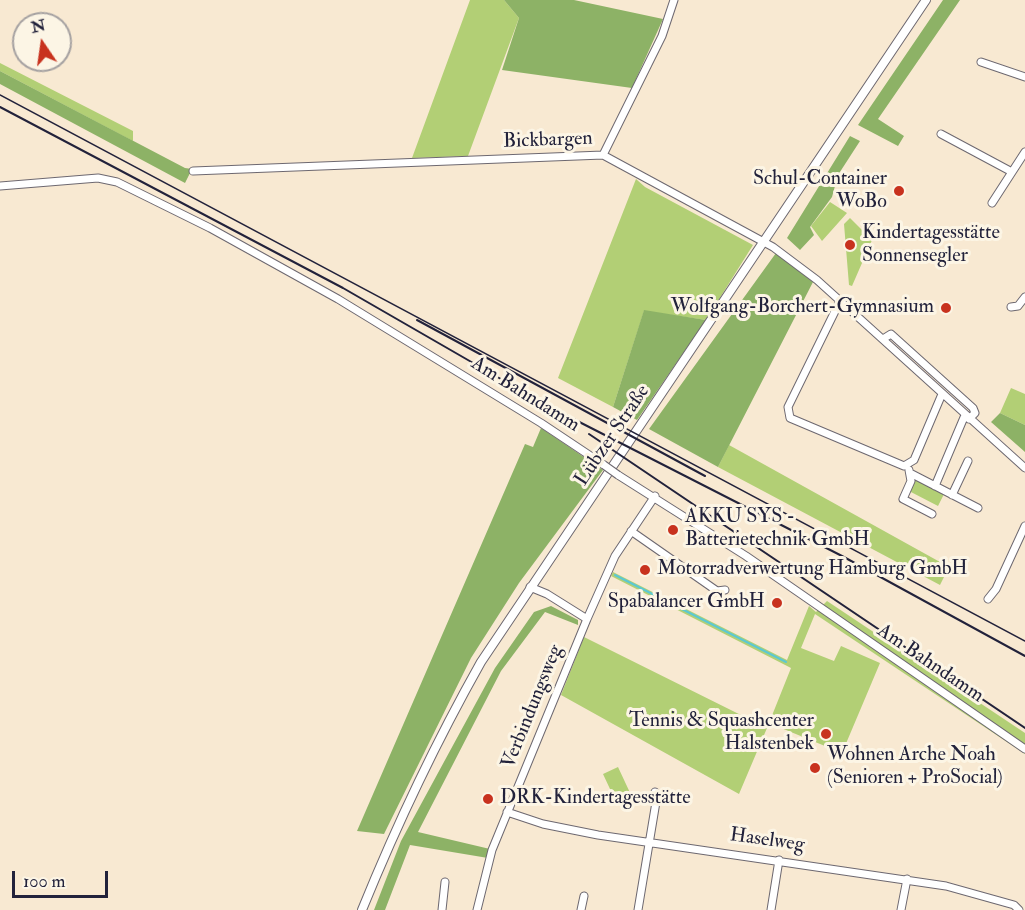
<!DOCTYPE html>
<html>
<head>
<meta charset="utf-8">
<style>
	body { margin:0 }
	#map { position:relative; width:1025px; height:910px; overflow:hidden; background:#f8e9d2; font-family:"IM FELL Double Pica",serif }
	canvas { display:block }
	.north { position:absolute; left:12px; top:12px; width:60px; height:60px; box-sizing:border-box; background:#fcf5e5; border:2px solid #a5a1a1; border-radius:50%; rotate:347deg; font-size:16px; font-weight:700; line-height:24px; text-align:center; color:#22223b }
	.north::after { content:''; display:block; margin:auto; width:21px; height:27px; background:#c8321e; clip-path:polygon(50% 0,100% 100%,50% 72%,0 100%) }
	.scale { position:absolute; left:12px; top:871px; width:96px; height:27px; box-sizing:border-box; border:3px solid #22223b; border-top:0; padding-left:8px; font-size:18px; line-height:21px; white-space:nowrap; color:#22223b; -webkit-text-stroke:4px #fcf5e5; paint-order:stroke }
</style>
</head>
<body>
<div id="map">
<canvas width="1025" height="910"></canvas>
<div class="north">N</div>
<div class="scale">100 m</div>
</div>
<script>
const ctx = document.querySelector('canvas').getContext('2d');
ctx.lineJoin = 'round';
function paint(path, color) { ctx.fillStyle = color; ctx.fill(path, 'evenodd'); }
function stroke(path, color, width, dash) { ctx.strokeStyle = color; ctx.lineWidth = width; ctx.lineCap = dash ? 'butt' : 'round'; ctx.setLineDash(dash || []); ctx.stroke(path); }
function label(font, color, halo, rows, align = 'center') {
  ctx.font = font + ' "IM FELL Double Pica",serif'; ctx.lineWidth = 6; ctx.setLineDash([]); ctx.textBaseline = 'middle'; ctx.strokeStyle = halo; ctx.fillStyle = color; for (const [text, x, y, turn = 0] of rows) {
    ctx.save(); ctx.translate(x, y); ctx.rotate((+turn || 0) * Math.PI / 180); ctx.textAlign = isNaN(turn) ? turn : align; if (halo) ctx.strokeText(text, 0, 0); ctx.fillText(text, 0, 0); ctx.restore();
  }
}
const green = new Path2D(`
	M470,0H504L519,18L468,156L412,158Z
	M0,63L133,131V141L0,71Z
	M636,179L645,187L753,245L706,320L644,311L613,407L558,378Z
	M830,202L847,213L822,241L811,226Z
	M850,218L872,240L852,286L849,285L844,224Z
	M1011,388L1025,394V425L1000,413Z
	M729,445L949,567L940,585L718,467Z
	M915,479L944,494L938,506L909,491Z
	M613,572L787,660L809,606L816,612L827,601L1025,733V754L815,614L801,648L834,661L841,646L880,663L842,753L769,723L791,668L611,576Z
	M584,637L767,728L739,794L561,695Z
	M618,767L632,797L617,804L603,774Z`);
const forest = new Path2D(`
	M504,0H574L663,19L632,88L502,70L519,18Z
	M943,0H960L878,119L904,136L898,146L858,125Z
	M0,71L185,168L192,169L185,183L0,84Z
	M850,136L860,141L838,175L832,197L810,227L814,235L800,250L787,238Z
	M776,253L813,282L718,467L649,429Z
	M644,310L706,320L637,420L613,407Z
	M1000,413L1025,425V452L991,422Z
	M541,428L603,470L519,583L471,658L384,834L357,831L525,444L533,447Z
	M551,606L578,620V625L545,612L501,671L418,832L490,849L488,858L410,845L385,910H374L401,841L495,668L534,612Z`);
const stream = new Path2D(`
	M615,575L786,662`);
const minor = new Path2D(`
	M981,62L1025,77
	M941,134L1012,172
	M603,155L662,36L674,0
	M193,171L603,155L773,247L817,280L1025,468
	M0,186L98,178L117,182L210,228L338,299L541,423L604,465
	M992,203L1025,152
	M840,301L788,407L790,418L904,466L914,460L942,394
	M1011,307L1018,306L1025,297
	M883,339L891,334L973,408L975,413L969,419
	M909,470L911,481L903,499L932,514
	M910,473L978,508
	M618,475L746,556L1025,749
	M935,486L965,415
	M952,495L968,461
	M631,531L717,591L725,590
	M530,587L547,594L587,619L615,556L655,496
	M988,599L996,589L1025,526
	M507,812L543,824L598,835L946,886L1014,905L1019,910
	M442,910L445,882
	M477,910L492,850L587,619
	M581,910L584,896
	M638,910L656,802L655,792
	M771,910L779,860
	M901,910L907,879`);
const tertiary = new Path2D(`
	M362,910C397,824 436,742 481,662L926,0`);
const tram = new Path2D(`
	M0,95L1025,641`);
const rail = new Path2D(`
	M0,107L343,288L546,405L842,556L1025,656
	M417,320L705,476
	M589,434L1025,728`);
const minorBridge = new Path2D(`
	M604,465L618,475`);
const markers = [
	[899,191,6,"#c8321e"],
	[850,245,6,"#c8321e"],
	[946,308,6,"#c8321e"],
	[673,530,6,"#c8321e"],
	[645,570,6,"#c8321e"],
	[777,603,6,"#c8321e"],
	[826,734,6,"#c8321e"],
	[815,768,6,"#c8321e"],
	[488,799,6,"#c8321e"]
];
const streetNames = [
	["Bickbargen",548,141,-2],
	["Am Bahndamm",525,395,32],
	["Lübzer Straße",613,436,-56],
	["Am Bahndamm",930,664,34],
	["Verbindungsweg",533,707,-68],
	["Haselweg",767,841,8]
];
const poiNames = [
	["Schul-Container",887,180,"right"],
	["WoBo",887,203,"right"],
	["Kindertagesstätte",862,234],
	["Sonnensegler",862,257],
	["Wolfgang-Borchert-Gymnasium",934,308,"right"],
	["AKKU SYS -",685,518],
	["Batterietechnik GmbH",685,541],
	["Motorradverwertung Hamburg GmbH",657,570],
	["Spabalancer GmbH",765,603,"right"],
	["Tennis & Squashcenter",814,722,"right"],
	["Halstenbek",814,745,"right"],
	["Wohnen Arche Noah",827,756],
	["(Senioren + ProSocial)",827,779],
	["DRK-Kindertagesstätte",500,799]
];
paint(green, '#b2cf75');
paint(forest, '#8db266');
stroke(stream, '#5cc8d2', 2);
stroke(minor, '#6d6870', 9);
stroke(tertiary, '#6d6870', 10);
stroke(minor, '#fff', 7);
stroke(tertiary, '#fff', 8);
stroke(tram, '#22223b', 1.5);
stroke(rail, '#22223b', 2);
stroke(minorBridge, '#6d6870', 9, []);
stroke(minorBridge, '#fff', 7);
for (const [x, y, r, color] of markers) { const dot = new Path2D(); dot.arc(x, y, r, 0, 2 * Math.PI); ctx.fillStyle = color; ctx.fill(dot); stroke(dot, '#fcf5e5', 2); }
label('20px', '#22223b', '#fcf5e5', streetNames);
label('20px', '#22223b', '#fcf5e5', poiNames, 'left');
</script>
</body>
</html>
